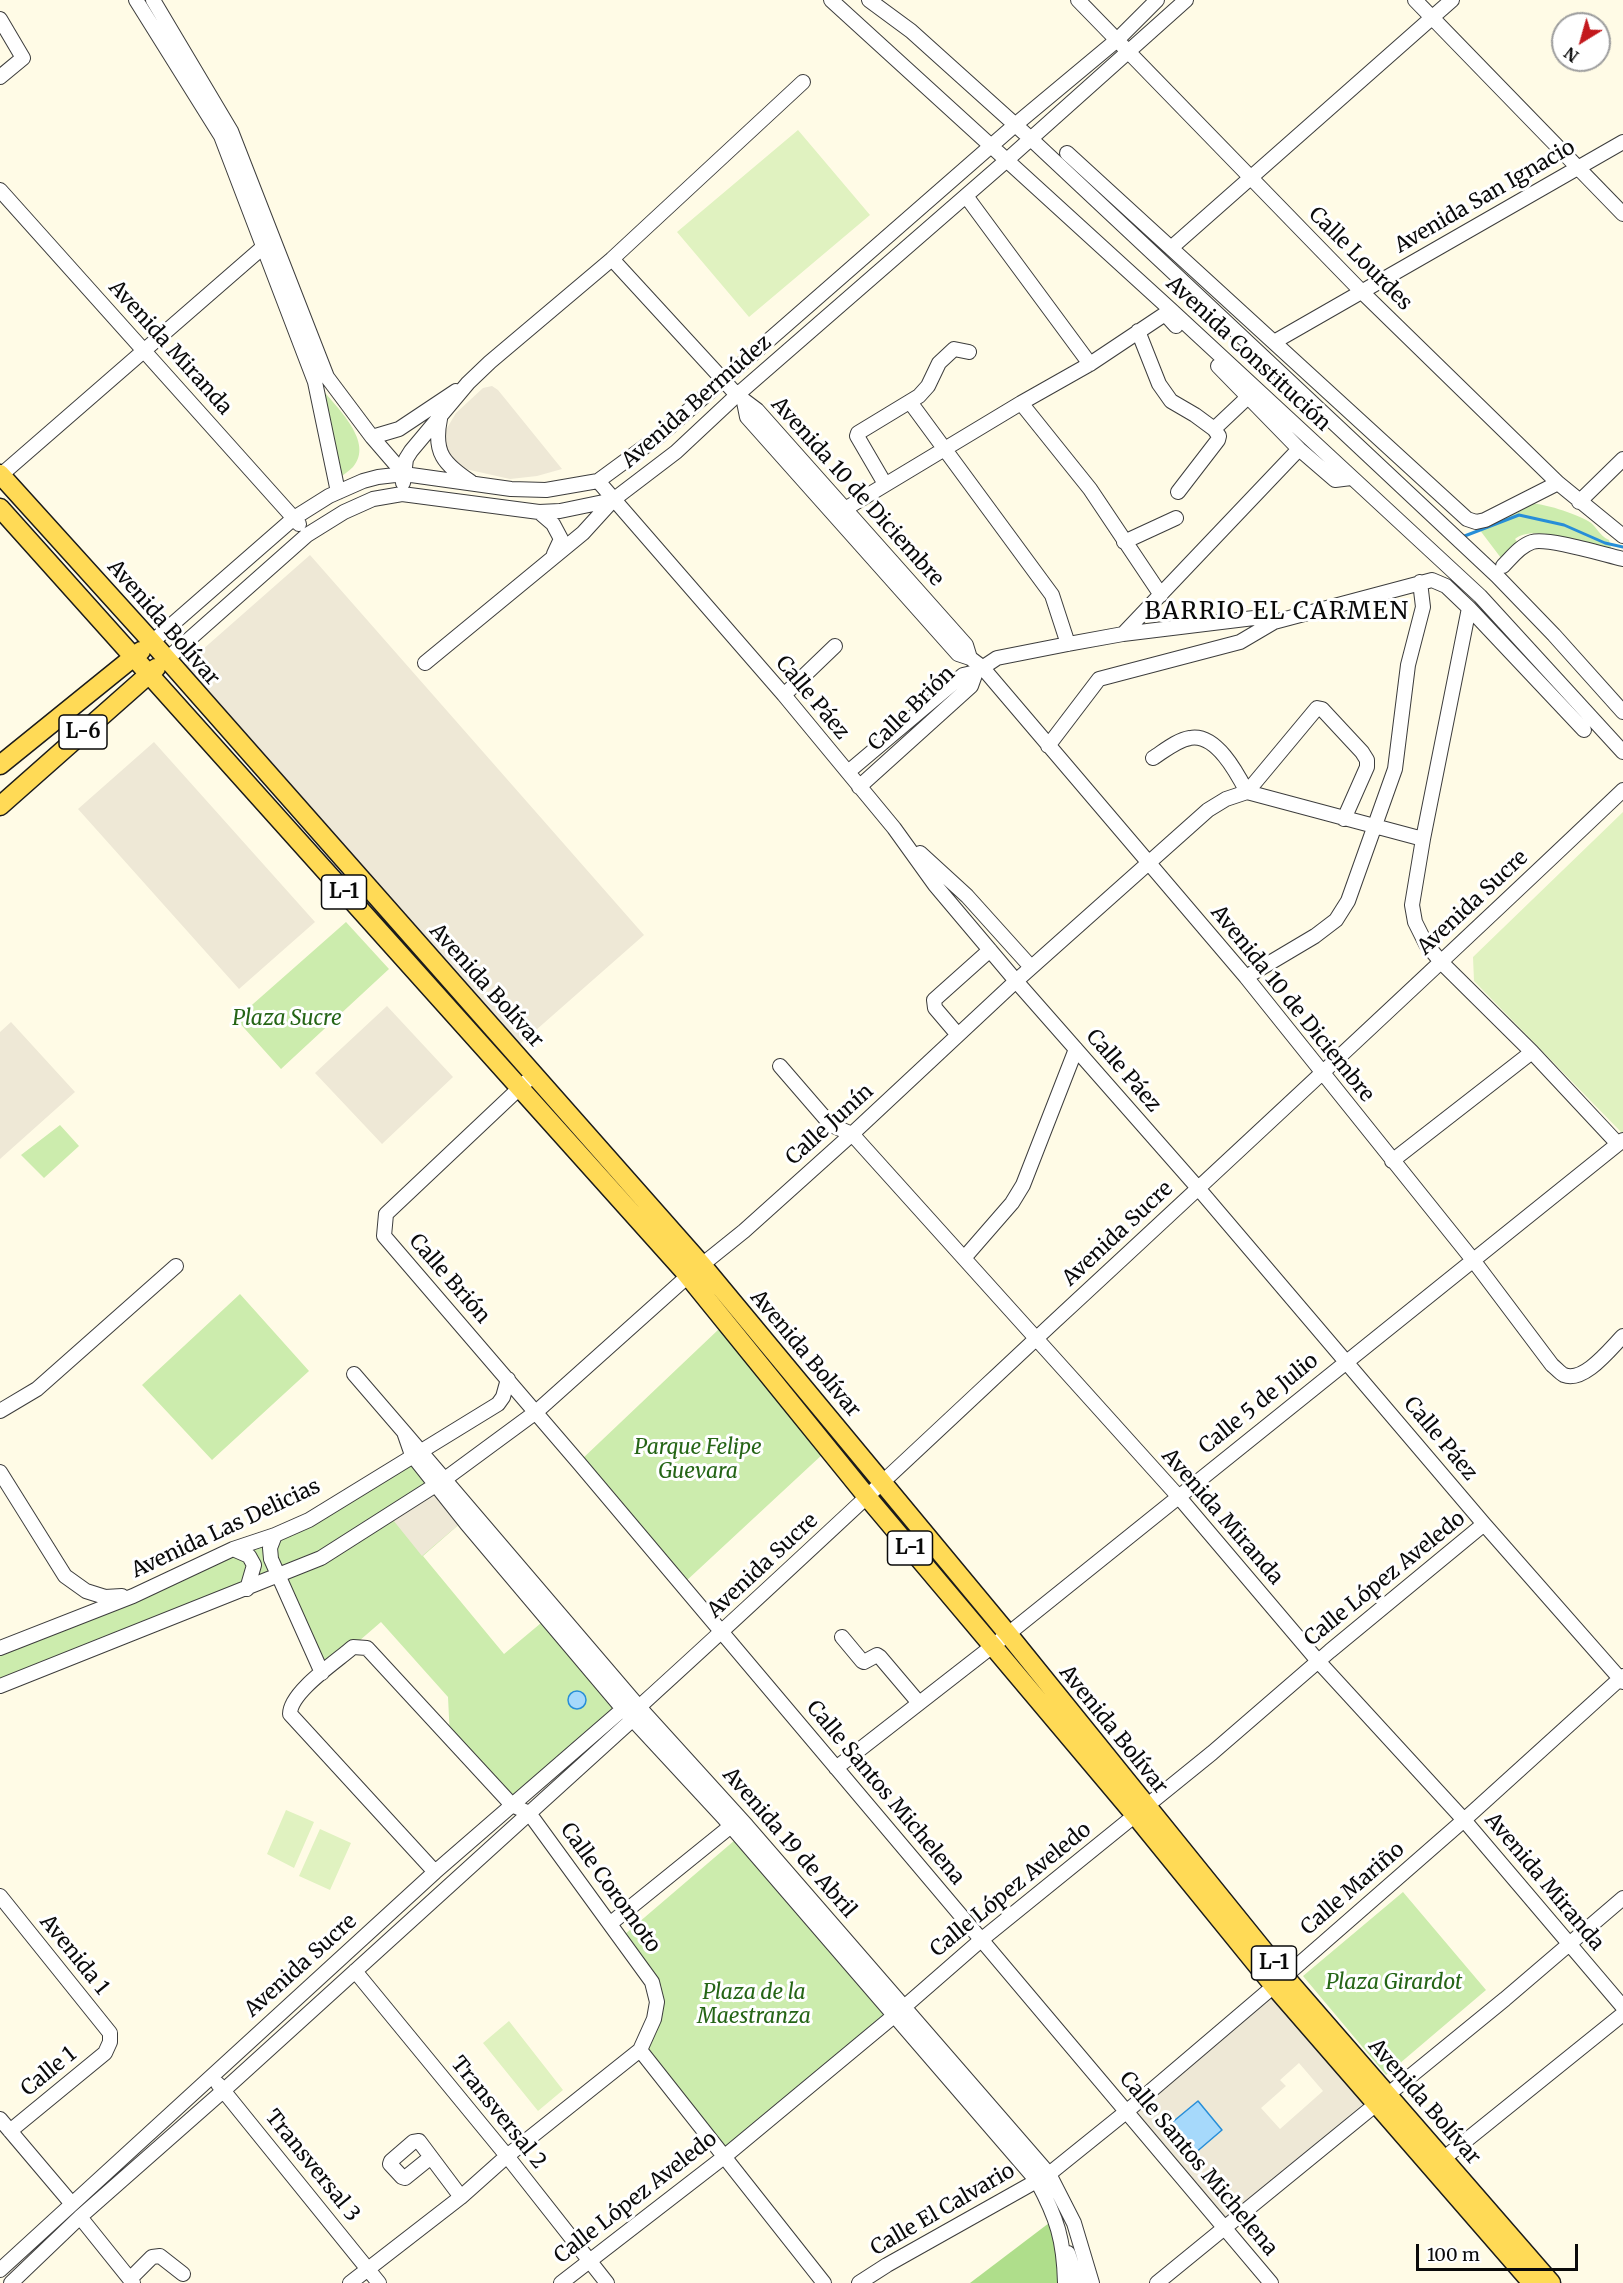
<!DOCTYPE html>
<html>
<head>
<meta charset="utf-8">
<style>
	body { margin:0 }
	#map { position:relative; width:1623px; height:2283px; overflow:hidden; background:#fffbe6; font-family:Merriweather,serif }
	canvas { display:block }
	.north { position:absolute; left:1551px; top:12px; width:60px; height:60px; box-sizing:border-box; background:#fff; border:2px solid #9d9d9d; border-radius:50%; rotate:217deg; font-size:16px; font-weight:700; line-height:24px; text-align:center; color:#0a0a0a }
	.north::after { content:''; display:block; margin:auto; width:21px; height:27px; background:#c3181c; clip-path:polygon(50% 0,100% 100%,50% 72%,0 100%) }
	.scale { position:absolute; left:1416px; top:2244px; width:162px; height:27px; box-sizing:border-box; border:3px solid #0a0a0a; border-top:0; padding-left:8px; font-size:18px; line-height:21px; white-space:nowrap; color:#0a0a0a; -webkit-text-stroke:4px #fff; paint-order:stroke }
</style>
</head>
<body>
<div id="map">
<canvas width="1623" height="2283"></canvas>
<div class="north">N</div>
<div class="scale">100 m</div>
</div>
<script>
const ctx = document.querySelector('canvas').getContext('2d');
ctx.lineJoin = 'round';
function paint(path, color) { ctx.fillStyle = color; ctx.fill(path, 'evenodd'); }
function stroke(path, color, width, dash) { ctx.strokeStyle = color; ctx.lineWidth = width; ctx.lineCap = dash ? 'butt' : 'round'; ctx.setLineDash(dash || []); ctx.stroke(path); }
function label(font, color, halo, rows, align = 'center') {
  ctx.font = font + ' Merriweather,serif'; ctx.lineWidth = 6; ctx.setLineDash([]); ctx.textBaseline = 'middle'; ctx.strokeStyle = halo; ctx.fillStyle = color; for (const [text, x, y, turn = 0] of rows) {
    ctx.save(); ctx.translate(x, y); ctx.rotate((+turn || 0) * Math.PI / 180); ctx.textAlign = isNaN(turn) ? turn : align; if (halo) ctx.strokeText(text, 0, 0); ctx.fillText(text, 0, 0); ctx.restore();
  }
}
const green = new Path2D(`
	M322,389C336,407 375,442 353,467C349,471 343,475 338,479Z
	M1525,503C1541,502 1574,513 1588,521C1597,526 1599,536 1609,540L1611,548L1609,552C1587,545 1535,523 1515,539L1519,544L1501,558L1476,525Z
	M346,922L389,969L281,1069L236,1019Z
	M60,1125L79,1146L44,1178L21,1155Z
	M240,1294L309,1371L212,1460L142,1385Z
	M719,1329L762,1376L824,1453L685,1582L581,1460Z
	M413,1457L464,1520L423,1556L504,1654L547,1618L623,1709L512,1805L450,1738L448,1697L381,1622L322,1673L276,1579L0,1686V1648L282,1538Z
	M735,1840L887,2016L725,2152L644,2050L660,1999L624,1935Z
	M1403,1892L1486,1990L1386,2075L1303,1976Z`);
const forest = new Path2D(`
	M1053,2220L1062,2242L1058,2283H970Z`);
const pitch = new Path2D(`
	M798,130L870,215L749,317L677,232Z
	M1623,812V1132L1622,1133L1474,981L1473,957Z
	M286,1810L314,1822L294,1868L267,1854Z
	M320,1829L351,1843L330,1890L299,1876Z
	M509,2021L563,2090L538,2111L483,2043Z`);
const plaza = new Path2D(`
	M492,386L498,390L562,469L537,476L510,479L461,468L449,458L444,446V433L456,413L483,388Z
	M310,555L644,935L519,1045L185,665Z
	M154,742L315,922L239,989L78,809Z
	M387,1006L453,1077L382,1144L315,1073Z
	M11,1022L75,1092L0,1159V1032Z
	M435,1486L464,1520L422,1556L389,1515Z
	M1272,1995L1363,2104L1224,2220L1133,2111ZM1299,2063L1323,2091L1280,2129L1261,2108L1286,2086L1280,2080Z`);
const water = new Path2D(`
	M568 1700a9 9 0 1 1 18 0a9 9 0 1 1-18 0Z
	M1198,2101L1222,2130L1194,2154L1169,2125Z`);
const stream = new Path2D(`
	M1462,537L1519,515L1564,525L1605,543L1623,547`);
const minor = new Path2D(`
	M136,0L221,136L315,382L338,492
	M153,0L231,131L327,377L372,437L404,474
	M831,0L1171,310L1480,596L1623,752
	M869,0L911,31L1031,139L1497,576L1554,635L1623,712
	M1078,0L1362,292L1558,483L1623,536
	M1415,0L1623,214
	M0,19L23,58L0,77
	M1067,153L1467,519L1476,522L1485,520L1558,483
	M0,190L299,524
	M966,196L1090,364
	M1171,248L1452,0
	M612,259L737,395L757,410L966,645L970,658
	M1138,331L1159,384L1171,401L1195,415L1214,429L1219,436L1218,440L1178,492
	M1274,342L1623,142
	M1218,366L1299,449L1335,480L1351,478
	M744,402L747,417L958,654L970,658L982,667L1246,977L1473,1260L1552,1365C1556,1368 1560,1373 1564,1375C1584,1383 1610,1349 1623,1336
	M910,402L1052,595L1068,644
	M1021,403L1090,489L1161,595
	M440,419C433,453 444,464 471,482
	M1214,429L1249,396
	M372,437L399,429L456,391
	M1,475L262,248
	M598,481L784,695L894,828L935,885L1016,981L1198,1188L1484,1524L1623,1682
	M403,483L406,459L411,451L468,383L490,362L612,259L803,82
	M885,484L857,436L858,433L919,396L928,386L939,363L954,349L969,352
	M1579,502L1623,459
	M539,512L553,524L561,539L554,554
	M835,515L1021,403L1090,364L1165,314L1176,326
	M1124,542L1176,518
	M1503,566C1512,557 1520,546 1532,542C1547,537 1605,555 1623,559
	M1469,608L1423,839L1412,905L1415,922L1426,944L1442,963L1532,1052L1618,1144
	M1123,634L1299,449
	M152,642L294,518L329,496L363,481L378,477L404,474L511,489L546,490L598,481L658,437L1015,125L1117,40L1157,0
	M167,659L307,535L344,512L373,499L402,494L539,512L560,511L613,500L676,452L737,395L1007,160L1186,0
	M425,663L583,533L613,500
	M784,695L835,646
	M1048,746L1099,679L1240,642L1274,622L1432,580L1446,586L1469,608L1584,730
	M1153,758C1164,751 1177,740 1190,738C1216,733 1237,773 1247,792L1317,708L1322,709L1362,752L1367,760V767L1344,819
	M848,772L963,675L976,672L997,658L1068,644L1123,634L1254,618L1274,622
	M859,787L971,686L976,672
	M920,853L967,896L1031,967
	M1246,977L1315,936L1336,920L1348,901L1395,769L1408,665L1423,607L1420,582
	M958,1035L935,1008L934,1000L990,950
	M780,1066L831,1125L852,1134L1178,1496L1318,1661L1464,1820L1623,2007
	M527,1081L386,1214L384,1236L579,1463L1271,2283
	M1392,1161L1532,1052
	M965,1257L1012,1203L1023,1185L1076,1049
	M354,1374L404,1432
	M0,1411L37,1389L176,1266
	M0,1472L65,1576L86,1591L105,1597L122,1596
	M275,1535L270,1548L271,1559L322,1673
	M233,1549L249,1556L254,1565L247,1589
	M842,1637L862,1661L864,1662L877,1655L880,1657L919,1703
	M0,1648L133,1596L233,1549L275,1535L309,1520L498,1404L503,1397L508,1379
	M0,1686L321,1558L445,1479L536,1412L688,1276L744,1231L852,1134L1016,981L1208,810L1226,799L1247,792L1423,839
	M836,1768L1008,1634L1623,1140
	M0,1896L110,2033V2042L105,2053L10,2131
	M611,1923L731,1826
	M355,1971L507,2156L607,2283
	M640,2050L824,2283
	M218,2084L379,2283
	M0,2119L72,2204
	M431,2157L405,2178L402,2177L390,2164L391,2161L413,2142L419,2141L461,2197
	M1443,2159L1623,2014
	M80,2217L133,2283
	M1068,2253L1078,2283
	M0,2270L435,1872L623,1709L631,1708
	M130,2279L152,2257L160,2256L183,2274
	M11,2283L80,2217L223,2091L633,1719L639,1707C779,1580 917,1450 1055,1321C1245,1145 1435,969 1623,790
	M350,2283L461,2197L507,2156L640,2050L654,2019L657,2002L652,1982L529,1813L512,1805L367,1648L353,1647C336,1662 290,1692 290,1714L435,1872
	M561,2283L724,2157L895,2015L981,1940L1212,1753L1330,1651L1484,1524
	M859,2283L887,2265L1049,2174L1126,2112L1274,1986L1464,1820L1623,1676
	M1065,2283C1064,2240 1057,2218 1037,2181L723,1817L623,1709L466,1523L412,1455L404,1432L639,1707L747,1826L1049,2174L1074,2223L1092,2283
	M1157,2283L1505,1999L1623,1898`);
const major = new Path2D(`
	M0,474L152,642L702,1265L1008,1634L1285,1977L1551,2283
	M0,508L684,1271L868,1498L1135,1815L1274,1986L1532,2283
	M0,765L141,651
	M0,806L156,668`);
const shields = [
	[83,732,48],
	[344,892,45],
	[910,1548,45],
	[1274,1963,45]
];
const shieldNames = [
	["L-6",83,732],
	["L-1",344,892],
	["L-1",910,1548],
	["L-1",1274,1963]
];
const streetNames = [
	["Avenida San Ignacio",1485,197,-30],
	["Calle Lourdes",1360,259,45],
	["Avenida Miranda",170,348,48],
	["Avenida Constitución",1248,354,43],
	["Avenida Bermúdez",697,402,-41],
	["Avenida 10 de Diciembre",857,492,48],
	["Avenida Bolívar",163,623,49],
	["Calle Páez",812,698,50],
	["Calle Brión",912,709,-44],
	["Avenida Sucre",1473,903,-43],
	["Avenida Bolívar",486,986,48],
	["Avenida 10 de Diciembre",1292,1004,51],
	["Calle Páez",1123,1071,49],
	["Calle Junín",830,1125,-42],
	["Avenida Sucre",1118,1234,-43],
	["Calle Brión",449,1279,49],
	["Avenida Bolívar",805,1354,50],
	["Calle 5 de Julio",1259,1404,-39],
	["Calle Páez",1440,1439,50],
	["Avenida Miranda",1222,1517,49],
	["Avenida Las Delicias",226,1529,-25],
	["Avenida Sucre",763,1566,-43],
	["Calle López Aveledo",1385,1579,-39],
	["Avenida Bolívar",1113,1730,51],
	["Calle Santos Michelena",885,1793,50],
	["Avenida 19 de Abril",789,1843,49],
	["Avenida Miranda",1544,1882,50],
	["Calle Coromoto",610,1888,54],
	["Calle Mariño",1353,1889,-41],
	["Calle López Aveledo",1011,1890,-39],
	["Avenida 1",74,1955,51],
	["Avenida Sucre",301,1966,-42],
	["Calle 1",49,2072,-39],
	["Avenida Bolívar",1424,2102,49],
	["Transversal 2",498,2113,51],
	["Calle Santos Michelena",1198,2164,50],
	["Transversal 3",312,2166,51],
	["Calle López Aveledo",636,2198,-38],
	["Calle El Calvario",943,2210,-30]
];
const parkNames = [
	["Plaza Sucre",287,1019],
	["Parque Felipe",698,1448],
	["Guevara",698,1472],
	["Plaza Girardot",1394,1983],
	["Plaza de la",754,1993],
	["Maestranza",754,2017]
];
const quarterNames = [
	["BARRIO EL CARMEN",1277,612]
];
paint(green, '#ccecad');
paint(forest, '#afde8b');
paint(pitch, '#e0f2c0');
paint(plaza, '#eee8d6');
paint(water, '#a6d9fb');
stroke(water, '#278ed8', 1.5);
stroke(stream, '#278ed8', 3);
stroke(minor, '#3d3d3d', 16);
stroke(major, '#1b1b1b', 21);
stroke(minor, '#fff', 14);
stroke(major, '#ffda56', 18);
for (const [x, y, w] of shields) { const box = new Path2D(); box.roundRect(x - w / 2, y - 17, w, 34, 4.5); ctx.fillStyle = '#fff'; ctx.fill(box); stroke(box, '#0a0a0a', 1.5); }
label('bold 20px', '#0a0a0a', null, shieldNames);
label('21px', '#0a0a0a', '#fff', streetNames);
label('italic 21px', '#256516', '#fff', parkNames);
ctx.letterSpacing = '1.5px';
label('24px', '#0a0a0a', '#fff', quarterNames);
ctx.letterSpacing = '0px';
</script>
</body>
</html>
